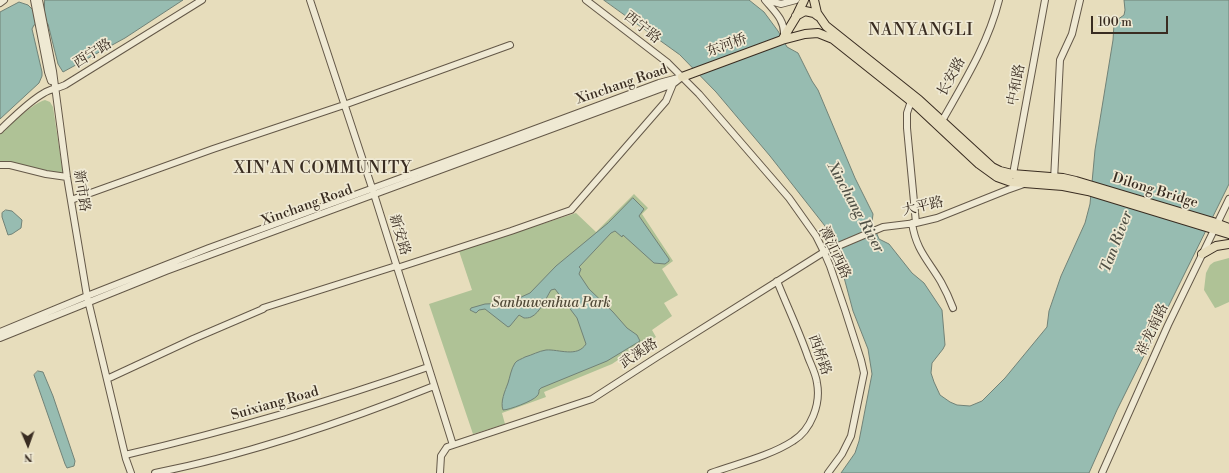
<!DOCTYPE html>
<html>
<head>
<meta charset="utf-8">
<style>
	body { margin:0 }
	#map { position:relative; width:1229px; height:473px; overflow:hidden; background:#e7ddbc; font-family:"Libre Bodoni",serif }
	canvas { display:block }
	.north { position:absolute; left:8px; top:425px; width:40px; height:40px; -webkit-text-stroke:3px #efe9d3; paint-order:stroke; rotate:178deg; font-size:11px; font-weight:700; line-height:16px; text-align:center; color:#392c21 }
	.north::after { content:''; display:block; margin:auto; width:14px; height:18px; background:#392c21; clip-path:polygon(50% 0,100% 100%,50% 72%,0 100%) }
	.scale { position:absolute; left:1091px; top:16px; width:77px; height:18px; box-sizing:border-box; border:2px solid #392c21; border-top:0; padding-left:5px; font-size:12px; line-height:14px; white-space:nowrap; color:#392c21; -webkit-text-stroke:3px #efe9d3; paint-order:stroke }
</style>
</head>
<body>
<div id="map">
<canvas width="1229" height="473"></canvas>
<div class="north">N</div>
<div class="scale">100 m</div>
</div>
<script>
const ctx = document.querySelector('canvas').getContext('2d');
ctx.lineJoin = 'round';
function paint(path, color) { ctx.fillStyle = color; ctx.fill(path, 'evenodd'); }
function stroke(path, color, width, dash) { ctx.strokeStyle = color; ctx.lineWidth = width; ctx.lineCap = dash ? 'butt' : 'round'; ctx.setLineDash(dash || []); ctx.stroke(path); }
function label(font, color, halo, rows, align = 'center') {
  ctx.font = font + ' "Libre Bodoni","Noto Serif SC",serif'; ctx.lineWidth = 3.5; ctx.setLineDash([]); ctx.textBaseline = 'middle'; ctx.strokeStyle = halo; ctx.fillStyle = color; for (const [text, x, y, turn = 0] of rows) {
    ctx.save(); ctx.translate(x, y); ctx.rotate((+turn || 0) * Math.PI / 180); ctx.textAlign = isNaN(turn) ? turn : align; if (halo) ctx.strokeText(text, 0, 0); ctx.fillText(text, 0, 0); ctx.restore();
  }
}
const green = new Path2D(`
	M45,100L50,102L53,107L63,173C41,171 22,162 0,162V134C10,125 33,103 45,100Z
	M634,194L648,208L642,214L673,261L662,269L678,295L664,303L672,316L652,330L656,337L646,344L645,342L612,364L544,392L546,397L502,413L505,424L473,434L429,304L472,290L459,251L576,213L596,232Z
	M1229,258V302L1218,307L1215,308L1204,290L1206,273L1210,265L1214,262Z`);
const water = new Path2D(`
	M45,0H183L125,38L63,72L58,64L48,24L45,21L34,25L32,29L42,72V76L39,83L0,119V12L19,2L28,5L35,12L40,11L44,9Z
	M604,0H749L764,12L778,31L787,47L798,53L812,81L818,90L855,178L873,214L872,222L879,239L889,244L912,273L924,283L942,310L945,345L943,349L932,363L931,373L934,382L940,395L950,402L957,405L970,406L982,401L1005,378L1047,327L1049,311L1061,276L1085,223L1090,204L1095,150L1113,40L1114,24L1117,20L1124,15L1125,10L1124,0H1229V184L1117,410L1089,473H841L855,453L859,441L872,374L868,349L853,311L842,270L839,251L825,226L770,156L716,92L680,55Z
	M633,198L644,209L639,216L669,259V261L665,264L654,263L623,235L622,237L615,231L611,233L579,267L581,269L579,274L589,289L613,312L627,328L637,335L640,341L607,361L541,388L539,390C539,392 539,394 537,396C533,401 509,410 503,410C500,402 505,391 508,383C510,377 511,369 515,363C517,360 522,359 525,357C532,355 539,351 546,350C559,349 577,358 586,344L577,318L555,289L551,290C546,298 540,313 531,317C529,318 526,318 524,318L519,315L510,326L508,327L485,309L479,310L476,313L470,310L471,308L485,304L508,303L530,293L556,266L608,223Z
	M6,210L12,211L22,220L21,228L12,234L8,235L2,217V213Z
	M38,371L43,372L53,396L75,461L74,466L67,468L65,464L34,375Z`);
const minor = new Path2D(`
	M34,0L48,72L51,81
	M39,0L53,71L67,177L87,296L126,459L131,473
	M310,0L374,194L453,445
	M586,0L668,63L699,94L789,198L816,236L824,252L830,266L845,310L861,360L864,373L851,436L842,454L828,473
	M765,0C775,12 785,20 784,36
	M767,0L781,4L796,0
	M0,3L4,0
	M911,101L907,113V128L916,223
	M942,121C964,82 988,44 999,0
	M0,130C14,117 28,102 44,93C50,89 59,88 65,85L202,0
	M0,165H10L46,174L67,177
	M1013,174L1045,0
	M1054,180L1060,60L1072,34L1080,0
	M71,200L213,149L344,105L510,45
	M912,223C916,250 928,260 941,282C946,291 950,300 953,308
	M397,268L511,231L571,210L666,101L673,84
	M263,308L396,266
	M0,332L87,296L209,248L489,146L659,83L678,78
	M0,338L166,271L649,93L673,84L682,77
	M107,379L193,339L263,309
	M125,455C228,431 329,402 428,367
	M155,473C251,454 344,422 434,386
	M440,473L441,456L447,447L592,399L657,357L824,252L883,227L916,223L937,218L1007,190L1024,184
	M711,473C736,464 770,456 793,441C811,430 821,404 817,383C816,374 811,365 808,357C799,331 787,306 777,281
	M1102,473L1168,325L1229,199`);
const major = new Path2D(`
	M814,0L817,13L826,26L919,100L992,167L1000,171L1012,174L1063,178L1076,181L1213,222L1229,228
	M796,16L805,11L814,13L818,16
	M782,40L796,17L804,0
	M682,77L782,40L805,34L818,33L833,39L916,105L979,164L997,177L1011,182L1063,186L1088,191L1229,234
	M1202,254L1216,246L1229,244`);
const streetNames = [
	["西宁路",642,28,38],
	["东河桥",727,46,-20],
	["西宁路",93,54,-32],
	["长安路",952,77,-61],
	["Xinchang Road",622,85,-19],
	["中和路",1017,85,-79],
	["新市路",81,191,81],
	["Dilong Bridge",1155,191,17],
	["Xinchang Road",307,206,-20],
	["大平路",923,207,-13],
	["新安路",399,235,73],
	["潭江西路",834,253,65],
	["祥龙南路",1153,330,-65],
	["武溪路",639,354,-33],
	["西桥路",819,355,70],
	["Suixiang Road",275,404,-16]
];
const parkNames = [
	["Sanbuwenhua Park",551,304]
];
const waterNames = [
	["Xinchang River",855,208,61],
	["Tan River",1117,242,-69]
];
const quarterNames = [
	["NANYANGLI",921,31],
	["XIN'AN COMMUNITY",323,169]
];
paint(green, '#afc296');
paint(water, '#97bcb1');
stroke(water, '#718277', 1);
stroke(minor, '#645848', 8);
stroke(major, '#392c21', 10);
stroke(minor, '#efe9d3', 6);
stroke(major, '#e7ddbc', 8);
label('14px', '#392c21', '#efe9d3', streetNames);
label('italic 14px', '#514a38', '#efe9d3', parkNames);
label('italic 15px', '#505045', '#efe9d3', waterNames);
ctx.letterSpacing = '1px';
label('16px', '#392c21', '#efe9d3', quarterNames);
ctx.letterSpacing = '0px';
</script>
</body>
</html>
